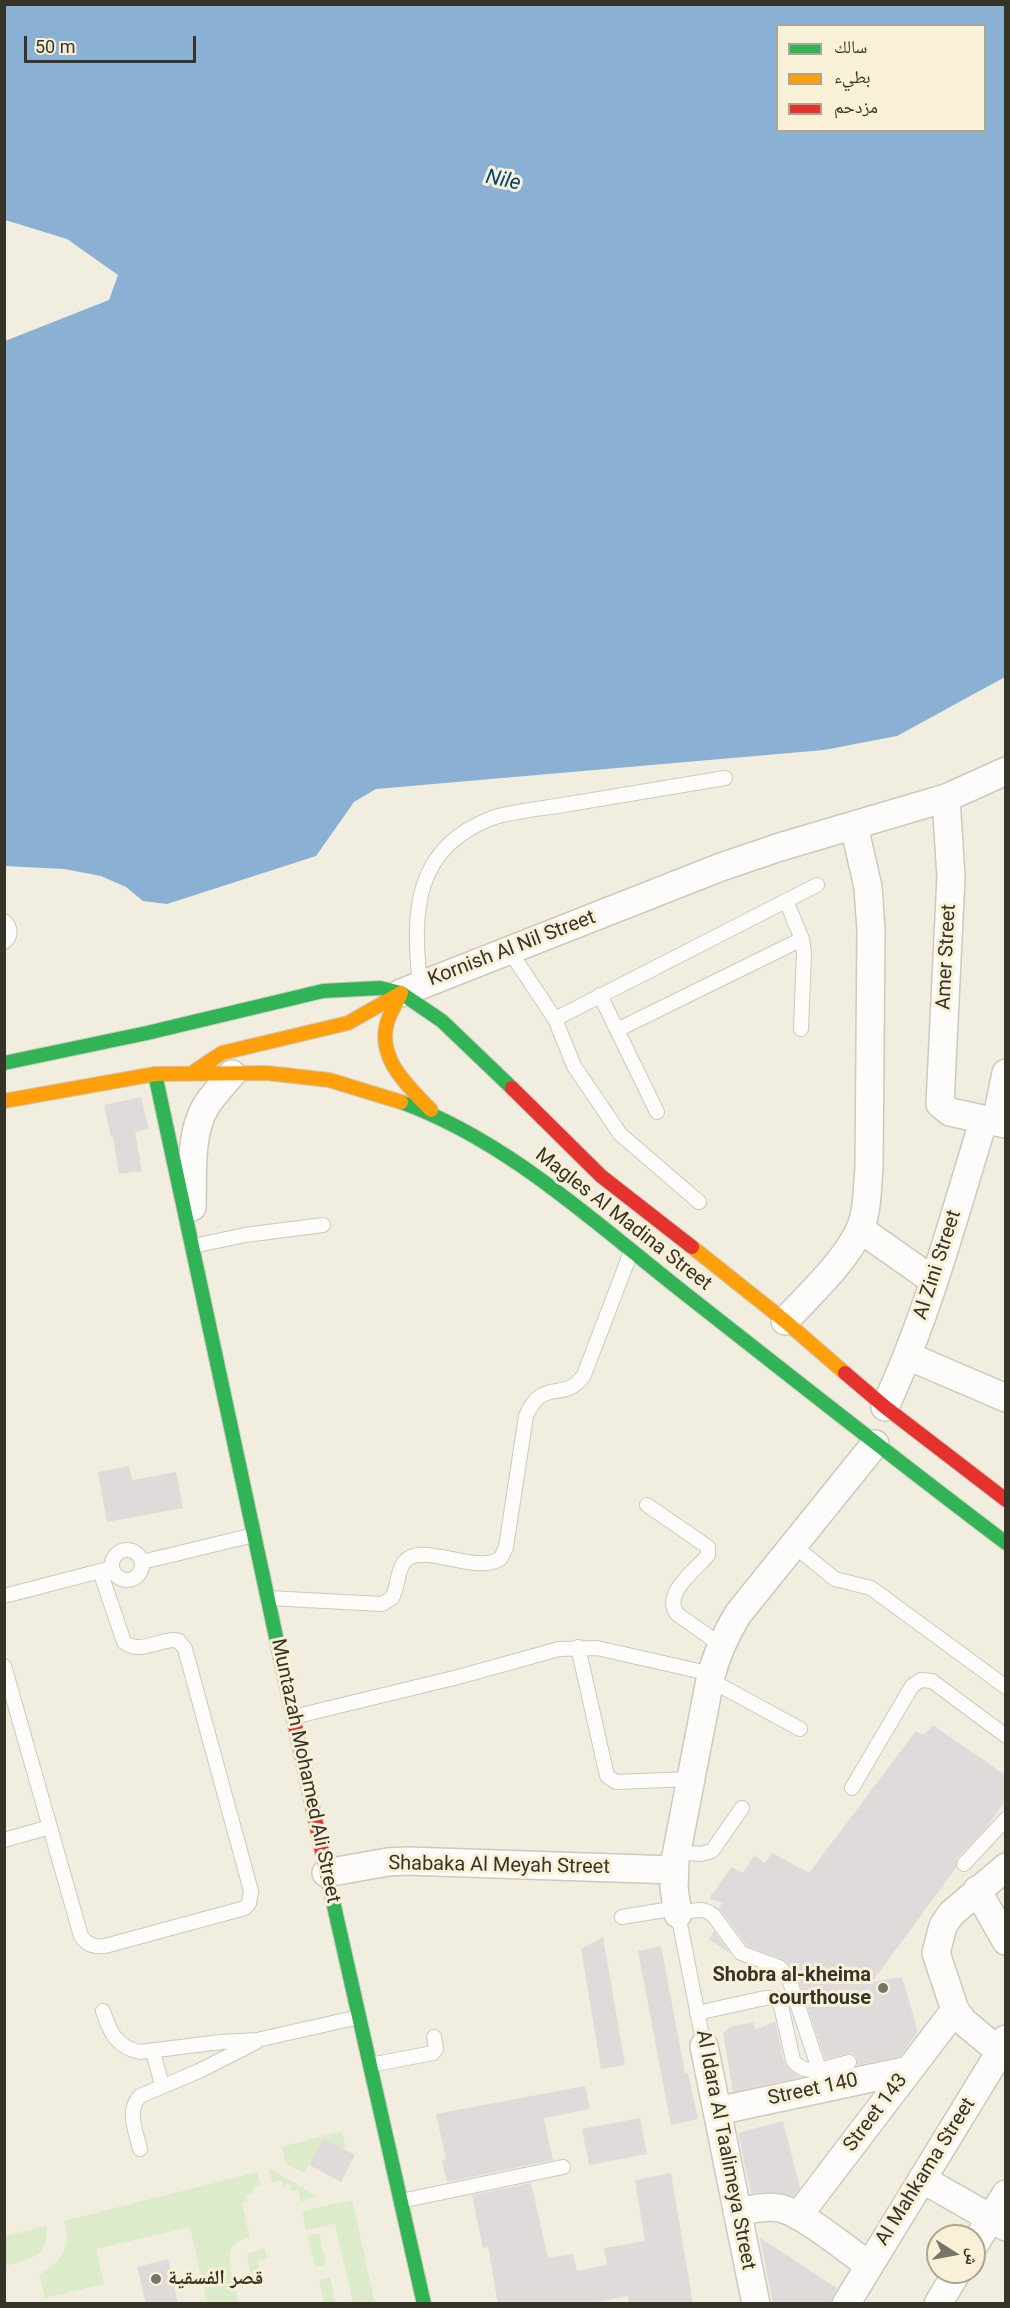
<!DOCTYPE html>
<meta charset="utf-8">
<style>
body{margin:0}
#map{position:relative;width:1010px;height:2308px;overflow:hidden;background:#f1eddf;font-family:Roboto,"Noto Naskh Arabic",sans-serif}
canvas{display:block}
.frame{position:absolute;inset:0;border:6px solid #363429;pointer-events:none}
.legend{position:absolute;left:776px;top:24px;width:210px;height:108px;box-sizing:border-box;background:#f9f1d7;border:2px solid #aba591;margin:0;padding:8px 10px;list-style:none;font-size:18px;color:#363429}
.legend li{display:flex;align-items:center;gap:12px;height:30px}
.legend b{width:30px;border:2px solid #aba591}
.north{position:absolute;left:926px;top:2224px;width:60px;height:60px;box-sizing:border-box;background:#f9f1d7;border:2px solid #aba591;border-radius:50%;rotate:101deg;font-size:16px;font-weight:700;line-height:24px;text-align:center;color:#363429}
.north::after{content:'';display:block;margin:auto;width:21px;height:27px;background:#777569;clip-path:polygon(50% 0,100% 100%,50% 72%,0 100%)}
.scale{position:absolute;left:24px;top:36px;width:172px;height:27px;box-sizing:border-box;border:3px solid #363429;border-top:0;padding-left:8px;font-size:18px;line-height:21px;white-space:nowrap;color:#363429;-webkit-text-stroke:4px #f9f1d7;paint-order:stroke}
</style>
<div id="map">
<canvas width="1010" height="2308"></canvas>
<div class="frame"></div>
<ul class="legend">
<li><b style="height:8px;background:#30b455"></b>سالك</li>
<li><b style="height:8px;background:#ff9f0a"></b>بطيء</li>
<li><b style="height:8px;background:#e5322d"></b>مزدحم</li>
</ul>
<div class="north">ش</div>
<div class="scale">50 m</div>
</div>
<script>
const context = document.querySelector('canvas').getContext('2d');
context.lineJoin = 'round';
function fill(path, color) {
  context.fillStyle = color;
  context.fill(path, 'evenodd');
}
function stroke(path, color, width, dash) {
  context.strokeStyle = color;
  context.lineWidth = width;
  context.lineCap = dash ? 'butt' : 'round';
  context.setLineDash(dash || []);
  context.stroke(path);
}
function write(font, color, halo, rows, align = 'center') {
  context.font = font + ' Roboto,"Noto Naskh Arabic",sans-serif';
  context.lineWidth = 6;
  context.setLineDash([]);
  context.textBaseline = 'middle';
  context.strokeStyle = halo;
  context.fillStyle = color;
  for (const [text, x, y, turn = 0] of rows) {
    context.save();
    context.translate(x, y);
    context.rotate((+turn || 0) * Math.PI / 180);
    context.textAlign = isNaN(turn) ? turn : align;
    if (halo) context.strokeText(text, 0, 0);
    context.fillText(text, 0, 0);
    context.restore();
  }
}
fill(new Path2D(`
 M342,2131l4,20 -23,-13 -19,35 -19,-10 -3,-16z
 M269,2168l48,28 -16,6 -3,-12 -7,1v-5l-3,-2 -6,4v-7l-2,-1 -8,3z
 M257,2172l4,14 -8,1 1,6 -8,2 1,7 -5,1 8,35c-6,1 -13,2 -17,8 -9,10 3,44 6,57h-32l-17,-76 -94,22 8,35 -59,14 -6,-23c22,-13 34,-28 25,-54z
 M352,2200l23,103h-22l-18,-79 -29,6 -4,-19z
 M46,2226c4,31 -17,34 -41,40v-30z
 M319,2233l7,32 -11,2 -7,-31z
 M265,2248l2,10 -10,2 4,16 -10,3 -4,-25z
 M330,2277l5,26h-11l-5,-23z`), '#dcecca');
fill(new Path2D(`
 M5,4l1000,1v672l-108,59 -73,14 -448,39 -22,13 -38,54 -149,48 -24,-3 -17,-14 -25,-11 -37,-7 -59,-3v-525l104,-41 9,-25 -51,-36 -62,-19zM778,26h206v104h-206z`), '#8ab0d4');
fill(new Path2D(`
 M141,1097l8,32 -14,3 7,39 -23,3 -6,-37h-2l-7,-32z
 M129,1466l3,14 44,-8 7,36 -76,14 -9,-50z
 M933,1725l72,50v26l-19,27 -29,30 -1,10 -84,114 30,-5 16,55 -18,24 -43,9 -1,-9 -5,-3 -26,6 -30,-89 -13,-11 -35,-13 -28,-38 4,-5 -14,-5 23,-31 11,6 11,-18 11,8 7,-10 37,20 107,-142 8,4z
 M714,1931l17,23 -22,-15z
 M603,1937l22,128 -24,4 -20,-120z
 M661,1946l24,127h3l10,46 -27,6 -33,-174z
 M775,2021l9,41 8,10 9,5 -68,15 -10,-59 7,-6 23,-5 2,8z
 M585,2086l5,23 -46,9 9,42 -106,22 -5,-22 4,-1 -10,-45z
 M640,2118l7,36 -58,11 -7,-36z
 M783,2121l17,67 -7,8 -18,-4 -24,1 -13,-60z
 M323,2138l32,17 -14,27 -32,-17z
 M671,2173l22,131h-64l-1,-8 -41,8h-89l-10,-57 -5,1 -11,-53 59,-12 17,75 25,-4 4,17 30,-6 -3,-17 41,-7 -10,-61z
 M760,2238l77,50 -7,16h-57z
 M168,2259l10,45h-32l-9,-37z`), '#dfdbda');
const lane = new Path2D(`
 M786,901l16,38 2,14 -3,76
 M4,921c7,6 8,15 0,21
 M509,950l46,69 19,47 46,68 79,68
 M420,984c-8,-73 -6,-136 72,-166 19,-7 56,-10 77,-14 52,-9 104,-17 156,-26
 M600,995l57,117
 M555,1019l262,-134
 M617,1030l185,-91
 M193,1246l52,-11 78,-10
 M647,1505l61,42v8c-12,15 -46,38 -31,59l44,31
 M793,1545l42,34 36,9 135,99
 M112 1565a15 15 0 1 1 30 0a15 15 0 1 1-30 0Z
 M142,1562l112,-27
 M4,1596l108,-28
 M268,1598l114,6 10,-6c6,-11 5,-26 12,-36 18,-22 72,14 97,-4l5,-11 20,-131c17,-40 38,-12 58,-41l47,-123
 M578,1647l29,129 9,6 74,-3
 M4,1666l77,270c6,9 13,11 24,10l140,-38 4,-5 2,-12 -66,-242 -6,-8 -6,-1c-17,1 -34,14 -49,2l-24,-71
 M710,1680l90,49
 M293,1717l165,-40 101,-28 38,-1 115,26
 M852,1788l60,-102 9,-6 11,1 74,55
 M4,1840l46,-13
 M676,1852l25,2 11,-3 30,-43
 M964,1864l42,-45
 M622,1917l55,-9
 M103,2011c7,21 13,36 37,41l81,-10 36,-2 102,-23
 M697,2013l68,-15h10l6,8 12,54c12,19 38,6 56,2
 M704,2046l-26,-132c14,-3 25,-8 36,2l27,37 38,14 9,9 31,93
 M153,2052l9,33
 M370,2065l63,-12 3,-4 -2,-12
 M140,2149c-4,-18 -14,-38 0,-53l59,-25 57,-29
 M401,2201l162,-34`);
const street = new Path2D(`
 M946,798l5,79 -11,227 10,8 56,12
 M401,993l320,-126 59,-20 166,-49 60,-27
 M996,1122l10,-49
 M192,1207c1,-31 -3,-73 14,-101 7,-11 17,-22 26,-32
 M860,1229l74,52
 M785,1321c24,-26 61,-60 75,-92 8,-19 7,-41 9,-61l2,-238 -3,-43 -14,-61
 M908,1356l98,42
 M885,1407c43,-92 69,-191 99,-288
 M326,1873l62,-11 19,-1 267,9
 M977,1890l29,51
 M678,1914l-4,-26 1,-27 35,-181c6,-25 15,-45 28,-66l137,-170
 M704,2046l52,258
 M999,2051l-36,-30 -8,-11 -19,-57 7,-27 8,-12 55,-47
 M717,2111l192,-41
 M922,2179l84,48
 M737,2212c15,-3 27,-6 42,-4 23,4 69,43 90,57
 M798,2216l157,-206
 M974,2245l32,-51
 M846,2304l149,-244 11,-21
 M938,2304l19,-32`);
const fast = new Path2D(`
 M4,1063l143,-30 176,-42 57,-3 21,5 41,28 70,67
 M155,1074l138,642
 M401,1102c107,39 193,120 282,190 107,84 214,169 323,251
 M327,1875l97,429`);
const slow = new Path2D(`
 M401,993c-4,10 -11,19 -14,30 -10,36 21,63 44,87
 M195,1071l27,-18 126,-30 53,-30
 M4,1101l151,-27 112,-1 62,7 72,22
 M692,1247l93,74 60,52`);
const jam = new Path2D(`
 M512,1088l89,88 91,71
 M845,1373l40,34 121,93
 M293,1716l34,159`);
stroke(lane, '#ccc9be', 16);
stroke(street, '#ccc9be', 30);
stroke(fast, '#ccc9be', 16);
stroke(slow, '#ccc9be', 16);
stroke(jam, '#ccc9be', 16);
stroke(lane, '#fdfcfa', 14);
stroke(street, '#fdfcfa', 27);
stroke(fast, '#30b455', 14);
stroke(slow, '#ff9f0a', 14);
stroke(jam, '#e5322d', 14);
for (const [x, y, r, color] of [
 [883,1988,6,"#777569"],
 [156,2279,6,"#777569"]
]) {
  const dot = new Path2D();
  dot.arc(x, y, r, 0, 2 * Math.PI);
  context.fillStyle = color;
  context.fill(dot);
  stroke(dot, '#f9f1d7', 2);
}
write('20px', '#363429', '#f9f1d7', [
 ["Kornish Al Nil Street",512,949,-21],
 ["Amer Street",947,957,-87],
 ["Magles Al Madina Street",623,1220,38],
 ["Al Zini Street",938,1265,-72],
 ["Muntazah Mohamed Ali Street",305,1771,78],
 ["Shabaka Al Meyah Street",499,1866,1],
 ["Street 140",813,2090,-12],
 ["Street 143",876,2113,-53],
 ["Al Idara Al Taalimeya Street",725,2150,79],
 ["Al Mahkama Street",926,2172,-58]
]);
write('bold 20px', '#363429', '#f9f1d7', [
 ["Shobra al-kheima",871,1976],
 ["courthouse",871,1999],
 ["قصر الفسقية",168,2279,"left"]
], 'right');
write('italic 21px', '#004378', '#f9f1d7', [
 ["Nile",503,181,12]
]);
</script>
